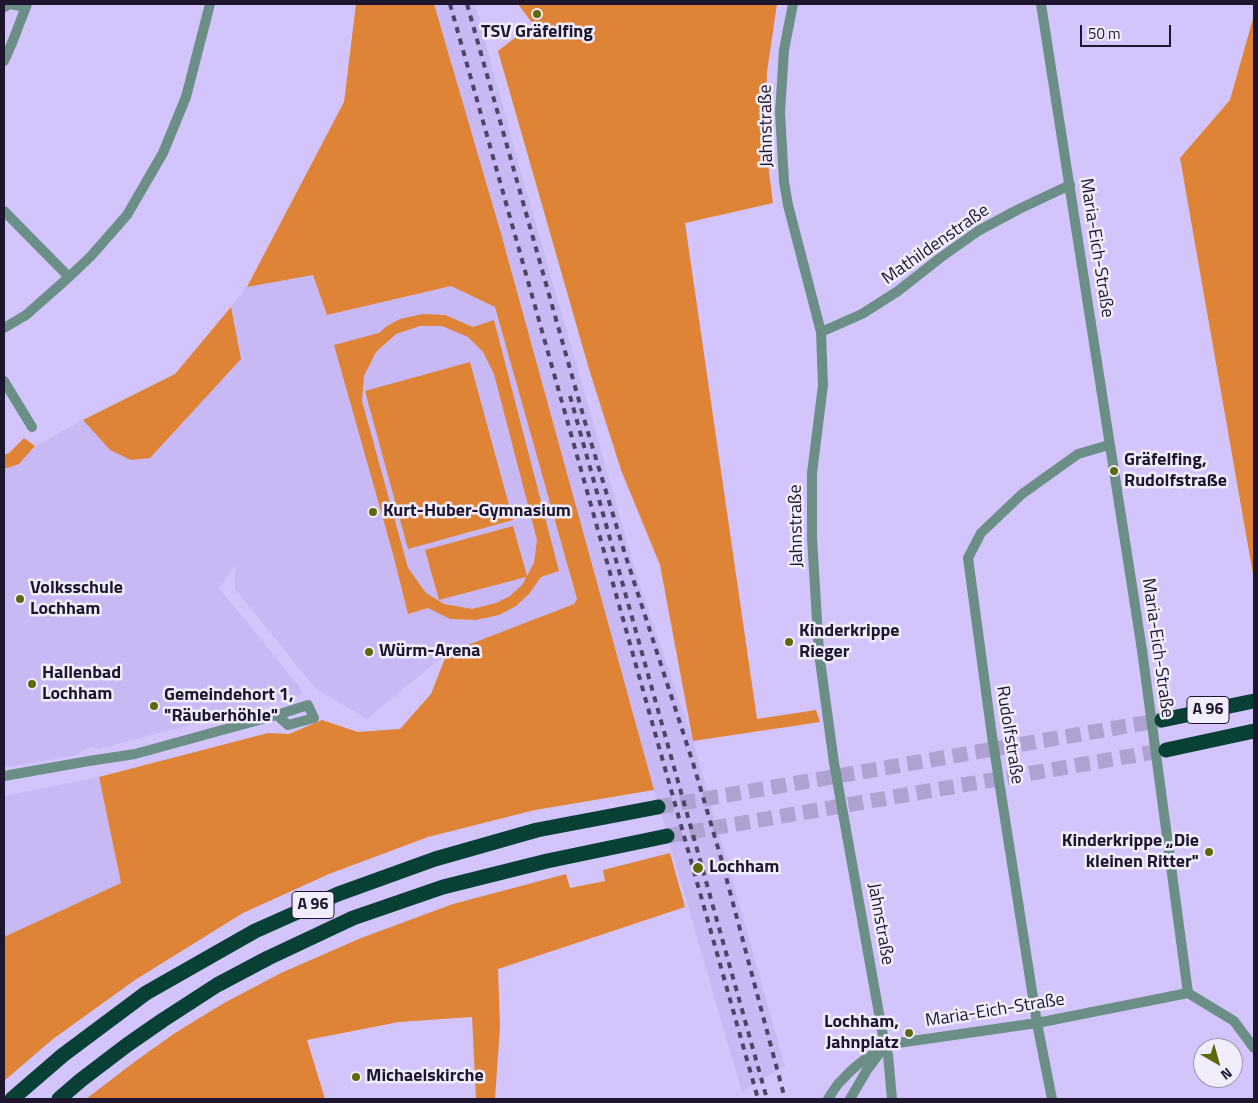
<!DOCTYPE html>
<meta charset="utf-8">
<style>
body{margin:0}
#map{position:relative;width:1258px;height:1103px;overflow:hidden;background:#d3c5fc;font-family:"Titillium Web",sans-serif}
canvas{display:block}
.frame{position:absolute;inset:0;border:5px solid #1d162e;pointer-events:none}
.north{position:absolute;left:1193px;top:1038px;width:50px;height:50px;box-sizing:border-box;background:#f1edfc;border:1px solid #9c97aa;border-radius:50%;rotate:142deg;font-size:14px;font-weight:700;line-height:20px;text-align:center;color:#1d162e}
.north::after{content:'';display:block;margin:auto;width:18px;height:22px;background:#5e690e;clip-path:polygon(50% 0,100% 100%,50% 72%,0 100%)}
.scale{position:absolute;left:1080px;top:25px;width:91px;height:22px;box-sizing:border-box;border:2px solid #1d162e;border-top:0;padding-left:6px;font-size:15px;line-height:18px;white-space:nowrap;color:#1d162e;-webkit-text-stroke:4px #f1edfc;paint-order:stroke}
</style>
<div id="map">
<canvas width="1258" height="1103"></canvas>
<div class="frame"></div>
<div class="north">N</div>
<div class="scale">50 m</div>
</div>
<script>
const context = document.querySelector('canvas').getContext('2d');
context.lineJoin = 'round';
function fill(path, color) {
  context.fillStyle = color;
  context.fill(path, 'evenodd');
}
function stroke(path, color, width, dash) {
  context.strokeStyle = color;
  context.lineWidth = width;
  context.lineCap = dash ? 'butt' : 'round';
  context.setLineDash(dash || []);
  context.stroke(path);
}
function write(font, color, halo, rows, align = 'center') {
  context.font = font + ' "Titillium Web",sans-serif';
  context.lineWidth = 5;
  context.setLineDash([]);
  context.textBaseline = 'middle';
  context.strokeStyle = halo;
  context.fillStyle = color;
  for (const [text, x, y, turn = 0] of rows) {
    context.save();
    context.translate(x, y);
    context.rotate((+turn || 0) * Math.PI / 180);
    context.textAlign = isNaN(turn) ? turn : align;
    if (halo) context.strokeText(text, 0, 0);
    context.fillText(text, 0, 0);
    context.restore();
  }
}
fill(new Path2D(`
 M434,4h41l46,168 116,404 56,165 92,325 -43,26 -88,-302 -152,-553z
 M314,275l13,40 124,-29 44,21 82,292 -3,5 -127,49 -80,66 -51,-30 -81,-100v-23l-16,22 80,98 4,9 -204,54 -8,-2 -18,9 -69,11v-298l15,-5 16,-18 48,-26 27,30 130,-91 -9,-52 16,-20z
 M99,777l22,107 -117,53v-141z`), '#c8b9f5');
fill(new Path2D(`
 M356,4h78l68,233 152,553 -119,20 -107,27 -99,37 -86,39 -108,67 -82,59 -49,42v-144l117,-54 -22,-106 169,-44 21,1 33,-14 36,12 42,-3 31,-35 16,-41 127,-49 3,-5 -82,-292 -44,-21 -124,29 -14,-40 -66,12 97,-185z
 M518,4h259l-10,68 -2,69 8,62 -88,20 72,496 59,-9 4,12 -127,19 -33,-176 -39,-95 -32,-101 -91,-318 35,-27z
 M1254,15v565l-74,-422 50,-58z
 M231,307l10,52 -91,99 -19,2 -21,-10 -27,-30 92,-46z
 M423,314l22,1 28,12 21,-7 65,251 -18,6 -12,17 -13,12 -17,9 -23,5 -26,-1 -22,-11 -20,6 -15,-60 -59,-209 45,-12 8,-7 13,-7zM420,326h22l26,11 15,15 11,22 43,166 -3,23 -7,13 -14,-50 -88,24 14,50 87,-23 -3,7 -13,12 -14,7 -24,6 -28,-5 -18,-11 -18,-25 -46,-167 2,-25 12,-24 20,-18z
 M470,362l43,158 -105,29 -43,-158z
 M24,438l11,8 -16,18 -15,5v-14l5,-2z
 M670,853l15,54 -187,62 2,58 -5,72h-19l-4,-82 -73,5 -92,18 18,59h-239l47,-36 42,-30 49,-30 57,-30 80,-35 92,-34 113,-30 4,14 35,-7 -2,-11z`), '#df8336');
stroke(new Path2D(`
 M658,807l504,-87
 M667,836l499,-86`), '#afa2d3', 15, [15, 8]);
stroke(new Path2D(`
 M793,4l-9,46 -4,62 4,70 4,23 33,127 2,53 -11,88v65l7,115 15,110 51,284 3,8 4,44
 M4,7l6,-3 16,3
 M4,61l8,-18 15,-39
 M4,211l65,66
 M4,328l22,-13 43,-38 22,-21 36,-41 36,-62 23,-56 24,-93
 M821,332l41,-18 36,-23 42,-33 38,-27 41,-22 51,-24
 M4,381l28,46
 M4,776l85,-15 46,-7 142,-39 31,-10 6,13 -26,7 -11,-10
 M1188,993l46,28 20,27
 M828,1099c4,-6 8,-14 14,-19 15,-17 35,-30 56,-37l139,-20 151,-30 -46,-343 -101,-646
 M850,1099l17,-29 12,-16
 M1052,1099l-15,-76 -45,-287 -24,-178 13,-25 41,-39 56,-40 31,-9`), '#6b8f86', 10);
stroke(new Path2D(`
 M1162,720l92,-19
 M1166,750l88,-19
 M12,1099l51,-44 83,-62 109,-62 83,-37 97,-35 102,-29 121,-23
 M59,1099l22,-19 46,-35 36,-25 54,-35 51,-27 85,-40 90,-31 104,-26 120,-25`), '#094036', 15);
stroke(new Path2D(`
 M450,4l308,1095
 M467,4l120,425 38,125 68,209 28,95 64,241
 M570,396l197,703`), '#4e4566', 4, [6, 6]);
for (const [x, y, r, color] of [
 [537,14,5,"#5e690e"],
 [1114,471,5,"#5e690e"],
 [373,512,5,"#5e690e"],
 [20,599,5,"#5e690e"],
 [789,642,5,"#5e690e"],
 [369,652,5,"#5e690e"],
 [32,684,5,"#5e690e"],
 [154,706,5,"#5e690e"],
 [1209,852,5,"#5e690e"],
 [698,868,6,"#5e690e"],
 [909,1033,5,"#5e690e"],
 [356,1077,5,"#5e690e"]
]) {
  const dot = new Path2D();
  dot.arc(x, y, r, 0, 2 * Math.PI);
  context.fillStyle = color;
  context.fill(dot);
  stroke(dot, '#f1edfc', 2);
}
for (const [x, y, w] of [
 [1208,710,42],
 [313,905,42]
]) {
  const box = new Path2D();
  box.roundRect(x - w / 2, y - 13.5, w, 27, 4);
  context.fillStyle = '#f1edfc';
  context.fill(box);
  stroke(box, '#1d162e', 1);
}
write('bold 16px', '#1d162e', null, [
 ["A 96",1208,710],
 ["A 96",313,905]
]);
write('bold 18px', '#1d162e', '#f1edfc', [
 ["TSV Gräfelfing",537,33,"center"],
 ["Gräfelfing,",1124,461],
 ["Rudolfstraße",1124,482],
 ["Kurt-Huber-Gymnasium",383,512],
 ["Volksschule",30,589],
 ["Lochham",30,610],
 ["Kinderkrippe",799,632],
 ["Rieger",799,653],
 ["Würm-Arena",379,652],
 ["Hallenbad",42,674],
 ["Lochham",42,695],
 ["Gemeindehort 1,",164,696],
 ["\"Räuberhöhle\"",164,717],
 ["Kinderkrippe „Die",1199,842,"right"],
 ["kleinen Ritter\"",1199,863,"right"],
 ["Lochham",709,868],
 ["Lochham,",899,1023,"right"],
 ["Jahnplatz",899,1044,"right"],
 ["Michaelskirche",366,1077]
], 'left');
write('18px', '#1d162e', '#f1edfc', [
 ["Jahnstraße",767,126,-91],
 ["Mathildenstraße",936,245,-35],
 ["Maria-Eich-Straße",1096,248,81],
 ["Jahnstraße",797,526,-91],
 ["Maria-Eich-Straße",1157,648,82],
 ["Rudolfstraße",1009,735,81],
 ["Jahnstraße",880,924,80],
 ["Maria-Eich-Straße",995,1011,-9]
]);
</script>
